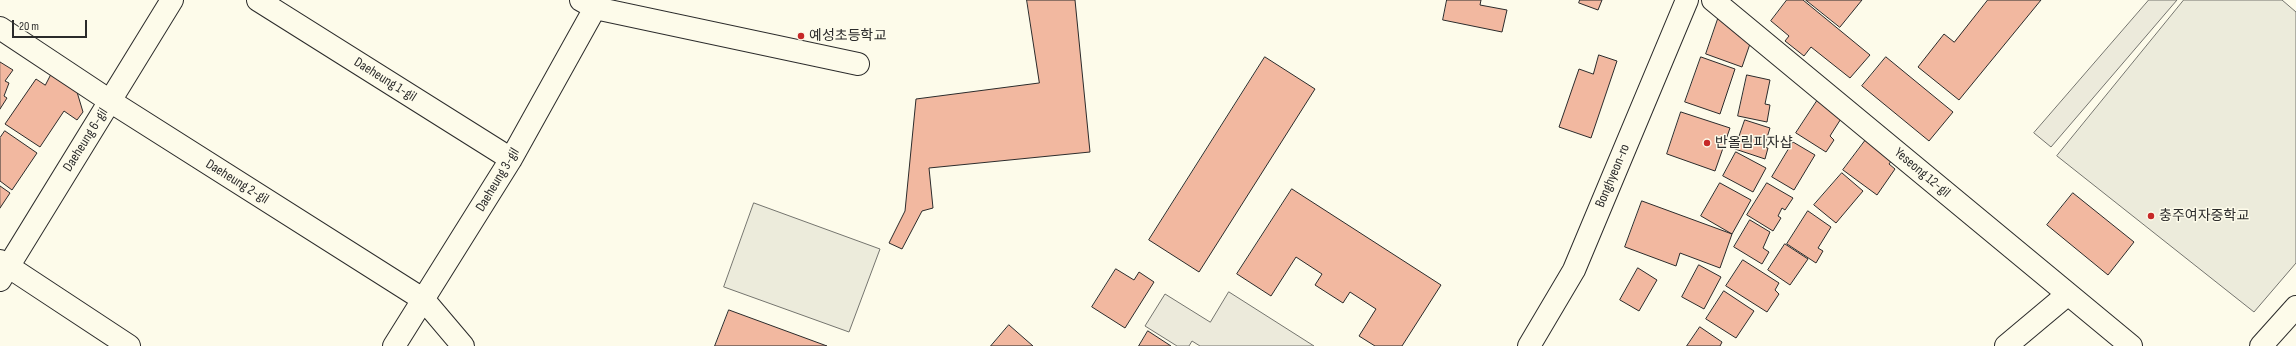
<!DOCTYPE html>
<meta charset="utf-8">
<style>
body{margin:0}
#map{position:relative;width:2296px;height:346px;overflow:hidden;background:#fdfbea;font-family:"Sofia Sans Condensed",sans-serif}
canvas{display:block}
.scale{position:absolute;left:12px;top:20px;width:75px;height:18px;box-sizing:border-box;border:2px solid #2b2b2b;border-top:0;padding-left:5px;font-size:12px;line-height:14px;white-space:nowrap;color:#2b2b2b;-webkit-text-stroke:3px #fdfbea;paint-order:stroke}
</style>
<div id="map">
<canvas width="2296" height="346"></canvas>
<div class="scale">20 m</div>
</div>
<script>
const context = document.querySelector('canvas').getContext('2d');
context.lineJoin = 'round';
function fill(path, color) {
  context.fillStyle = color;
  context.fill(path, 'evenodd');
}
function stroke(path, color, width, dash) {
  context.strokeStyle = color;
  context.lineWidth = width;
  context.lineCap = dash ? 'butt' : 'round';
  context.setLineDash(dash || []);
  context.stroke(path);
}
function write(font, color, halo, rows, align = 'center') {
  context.font = font + ' "Sofia Sans Condensed","Noto Sans KR",sans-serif';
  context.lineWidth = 3;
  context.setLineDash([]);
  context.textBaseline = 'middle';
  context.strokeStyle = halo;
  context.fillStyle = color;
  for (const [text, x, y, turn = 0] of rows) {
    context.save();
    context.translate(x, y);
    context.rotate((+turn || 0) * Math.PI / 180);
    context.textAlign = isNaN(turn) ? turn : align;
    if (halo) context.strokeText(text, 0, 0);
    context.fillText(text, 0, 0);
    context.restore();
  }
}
const green = new Path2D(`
 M2184,0h98l14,12v251l-42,49 -197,-156z
 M754,203l126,46 -31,83 -125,-45z`);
fill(green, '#ecebdb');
stroke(green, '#74746e', 1);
const parking = new Path2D(`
 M2149,0h28l-126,147 -17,-14z
 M1229,292l85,54h-114l-8,-5 -3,5h-12l-32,-20 20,-32 45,28z`);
fill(parking, '#eceadb');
stroke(parking, '#74746e', 1);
const building = new Path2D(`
 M1027,0h48l15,152 -161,16 4,40 -11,3 -20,38 -13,-6 16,-32 11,-112 123,-16z
 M1447,0h34l-1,5 27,5 -5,22 -59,-12z
 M1580,0h22l-4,10 -19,-7z
 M1787,0h16l67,55 -20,23 -39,-31 -7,9 -19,-15 4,-5 -18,-15z
 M1806,0h56l-22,27z
 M1988,0h53l-82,100 -41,-33 26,-33 10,8z
 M1720,13l32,25 -10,29 -36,-13z
 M1599,55l18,6 -26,77 -32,-11 20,-58 14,5z
 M1265,57l50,32 -116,183 -50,-32z
 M1701,57l34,12 -15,45 -35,-12z
 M1886,57l67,55 -24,29 -67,-55z
 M0,62l13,8 -8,11 4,2 -5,13 3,2 -7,11z
 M51,75l26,17 6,20 -6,8 -13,-9 -24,36 -35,-23 31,-45 9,6z
 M1747,75l23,5 -5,24 5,1 -3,17 -29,-6z
 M1819,98l25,16 -14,22 4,4 -8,12 -30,-19z
 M1681,112l49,16 -15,43 -48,-17z
 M1745,120l25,8 -6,19 4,1 -3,11 -30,-10z
 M5,131l32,22 -25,37 -12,-9v-43z
 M1868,137l27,19 -6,8 6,5 -18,26 -34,-25z
 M1793,142l22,13 -21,35 -22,-13z
 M1736,152l30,16 -13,24 -30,-16z
 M1842,173l21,18 -27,32 -22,-18z
 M1720,183l31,17 -19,34 -31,-18z
 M1767,183l26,15 -8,12 -3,-2 -4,8 3,2 -8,13 -26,-16z
 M0,186l10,7 -10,15z
 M1292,189l149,96 -39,61h-27l-16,-10 17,-27 -26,-17 -7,11 -28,-18 7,-11 -26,-17 -25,39 -34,-22z
 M2073,193l61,49 -26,33 -61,-50z
 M1642,201l90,33 -12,34 -40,-15 -4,13 -51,-19z
 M1808,211l23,16 -13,21 5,3 -7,12 -29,-19z
 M1750,220l20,12 -7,16 6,4 -7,12 -28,-17z
 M1785,244l23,15 -18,26 -22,-15z
 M1743,260l36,23 -4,7 4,4 -12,18 -41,-26z
 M1699,265l22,12 -17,32 -22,-12z
 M1638,268l19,12 -18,31 -19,-11z
 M1116,269l18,11 5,-8 15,10 -29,46 -33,-21z
 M1724,291l30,20 -18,27 -30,-19z
 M729,310l98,36h-112z
 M1009,325l24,21h-42z
 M1700,327l22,15 -2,4h-33z
 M1148,331l23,15h-32z`);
fill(building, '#f2b8a0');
stroke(building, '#2b2b2b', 1);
const minor = new Path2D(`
 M258,0l253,159
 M581,0l14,8 263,56
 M1713,0l418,346
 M0,28l110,73 314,199 39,46
 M0,261l129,85
 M0,280l172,-280
 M394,346l117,-187 84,-151
 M2006,346l62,-52
 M2261,346l35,-39`);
const tertiary = new Path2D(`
 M1529,346l45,-76 113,-270`);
stroke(minor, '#2b2b2b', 24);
stroke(tertiary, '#2b2b2b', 24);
stroke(minor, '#fdfbea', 22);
stroke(tertiary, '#fdfbea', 22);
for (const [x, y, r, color] of [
 [801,36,4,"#c62828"],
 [1707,143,4,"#c62828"],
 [2151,216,4,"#c62828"]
]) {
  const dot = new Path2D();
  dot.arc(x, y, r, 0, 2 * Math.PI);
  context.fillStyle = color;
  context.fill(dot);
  stroke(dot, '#fdfbea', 1.5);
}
write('14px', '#2b2b2b', '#fdfbea', [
 ["예성초등학교",809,36],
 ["반올림피자샵",1715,143],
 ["충주여자중학교",2159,216]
], 'left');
write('14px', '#2b2b2b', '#fdfbea', [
 ["Daeheung 1-gil",385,80,32],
 ["Daeheung 6-gil",86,140,-58],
 ["Yeseong 12-gil",1922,173,40],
 ["Bonghyeon-ro",1613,176,-67],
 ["Daeheung 3-gil",498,180,-59],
 ["Daeheung 2-gil",237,182,32]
]);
</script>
